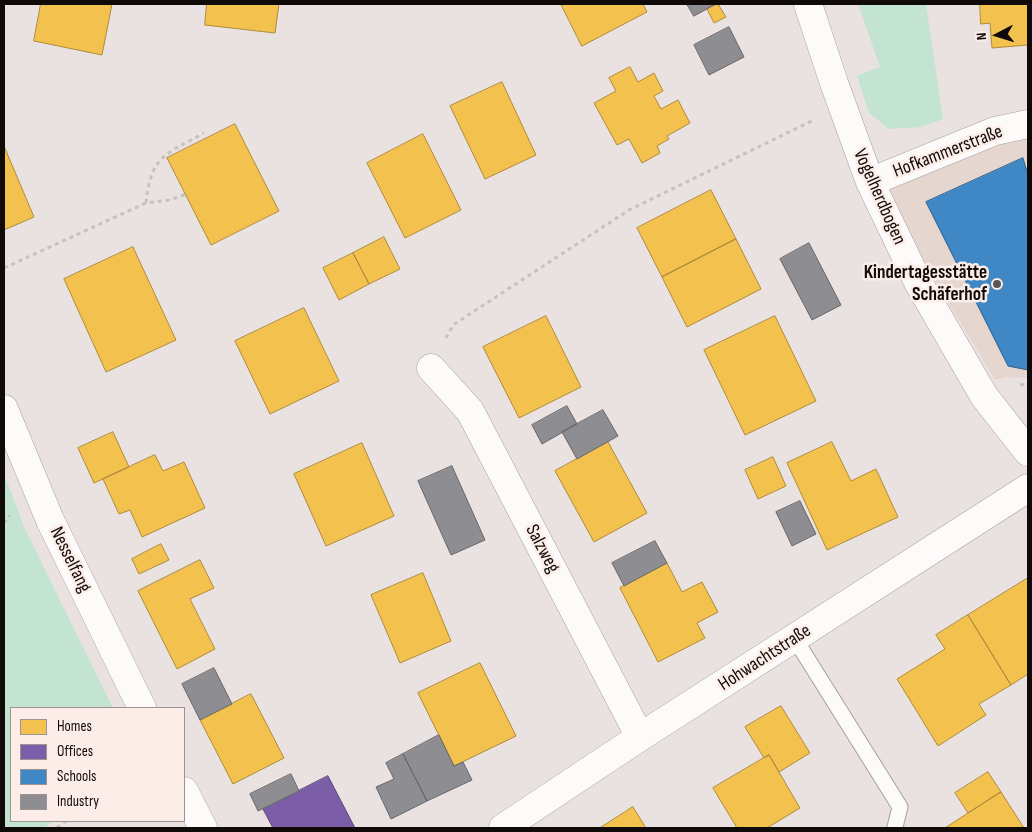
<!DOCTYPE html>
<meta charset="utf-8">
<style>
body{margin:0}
#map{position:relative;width:1032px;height:832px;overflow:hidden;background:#eae2e0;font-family:"Sofia Sans Condensed",sans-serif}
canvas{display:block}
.frame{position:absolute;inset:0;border:5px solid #100b09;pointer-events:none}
.legend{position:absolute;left:10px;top:707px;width:175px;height:115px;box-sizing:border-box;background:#fcede8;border:1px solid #9e938f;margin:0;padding:6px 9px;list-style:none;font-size:15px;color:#100b09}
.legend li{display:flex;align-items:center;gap:10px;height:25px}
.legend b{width:25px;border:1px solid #9e938f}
.north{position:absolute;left:972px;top:10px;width:50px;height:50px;-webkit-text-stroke:4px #fcede8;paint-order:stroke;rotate:265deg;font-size:14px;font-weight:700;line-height:20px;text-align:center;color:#100b09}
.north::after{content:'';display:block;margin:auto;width:18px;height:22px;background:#100b09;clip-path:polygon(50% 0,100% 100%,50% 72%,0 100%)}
</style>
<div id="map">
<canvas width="1032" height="832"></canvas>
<div class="frame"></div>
<ul class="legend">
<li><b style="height:14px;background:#f2c14e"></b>Homes</li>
<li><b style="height:14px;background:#7b5ea7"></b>Offices</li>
<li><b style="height:14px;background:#3f88c5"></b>Schools</li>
<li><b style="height:14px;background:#8d8d92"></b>Industry</li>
</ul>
<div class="north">N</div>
</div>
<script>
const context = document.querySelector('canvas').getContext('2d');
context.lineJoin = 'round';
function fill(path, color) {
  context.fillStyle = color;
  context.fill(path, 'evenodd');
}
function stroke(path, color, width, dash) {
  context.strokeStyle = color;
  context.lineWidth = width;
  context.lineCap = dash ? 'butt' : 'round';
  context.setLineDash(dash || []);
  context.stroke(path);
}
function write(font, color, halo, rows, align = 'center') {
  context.font = font + ' "Sofia Sans Condensed",sans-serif';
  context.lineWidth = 5;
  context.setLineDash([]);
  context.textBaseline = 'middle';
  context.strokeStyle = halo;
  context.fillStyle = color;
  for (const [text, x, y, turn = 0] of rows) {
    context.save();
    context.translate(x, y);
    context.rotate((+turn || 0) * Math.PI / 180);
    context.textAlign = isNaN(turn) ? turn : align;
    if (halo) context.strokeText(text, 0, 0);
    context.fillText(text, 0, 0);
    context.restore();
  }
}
fill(new Path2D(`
 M1022,129l6,16v233l-21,-1 -12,3 -67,-111 -43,-89z`), '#e6d6d0');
fill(new Path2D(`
 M858,4h68l17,115 -22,8 -32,2 -20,-16 -12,-37 23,-9z
 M4,474l21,55 88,179h-102v113h42l-9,7h-40z`), '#c2e4d1');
const homes = new Path2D(`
 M41,4h71l-10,51 -68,-14z
 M207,4h72l-4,29 -70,-8z
 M561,4h82l4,8 -65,34z
 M718,4l8,13 -12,6 -7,-14z
 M980,4h48v41l-36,3 -2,-25 -9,1z
 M630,67l8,15 16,-9 9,18 -9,5 7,13 17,-9 12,23 -23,13 2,3 -12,7 3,7 -18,10 -13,-24 -12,6 -23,-42 22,-12 -7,-13z
 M502,82l34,73 -51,24 -35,-73z
 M235,124l44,87 -68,34 -44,-87z
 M423,134l38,76 -56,28 -38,-75z
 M4,146l30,71 -30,13z
 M711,190l25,49 -74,38 -25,-49z
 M384,237l16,32 -31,15 -16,-31z
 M736,239l25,50 -74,38 -25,-50z
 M133,247l43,93 -70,32 -42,-93z
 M353,253l16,31 -30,16 -16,-32z
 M304,308l35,73 -69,33 -35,-73z
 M546,316l35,71 -62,31 -36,-71z
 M775,316l41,85 -71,34 -41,-85z
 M113,432l16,35 -35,16 -16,-35z
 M608,442l39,71 -53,29 -39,-71z
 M832,442l19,39 25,-12 22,48 -71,33 -40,-87z
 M362,443l32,73 -68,30 -32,-72z
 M155,455l8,16 21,-9 21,46 -63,29 -12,-27 -11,4 -16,-35z
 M773,457l13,29 -28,13 -13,-29z
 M161,544l8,16 -30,14 -7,-15z
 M200,560l14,28 -24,11 25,50 -38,20 -39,-78z
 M667,563l15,29 20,-10 16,30 -21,11 8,15 -47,24 -38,-74z
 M423,573l28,68 -51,22 -29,-68z
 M1028,578v96l-17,11 -43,-70z
 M968,615l43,70 -32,19 7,11 -48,31 -41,-67 48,-30 -9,-14z
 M480,663l36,73 -62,30 -36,-73z
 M251,694l33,64 -51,26 -33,-64z
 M781,706l29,47 -31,19 -10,-17 -5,3 -19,-31z
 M769,755l31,53 -33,20h-30l-24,-40z
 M988,772l13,20 -33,21 -13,-20z
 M1001,792l23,36h-79l23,-15z
 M633,807l13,21h-46z`);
fill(homes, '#f2c14e');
stroke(homes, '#ae8a39', 1);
const offices = new Path2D(`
 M328,776l27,52h-82l-10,-19z`);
fill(offices, '#7b5ea7');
stroke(offices, '#5b4578', 1);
const schools = new Path2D(`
 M1023,158l5,17v195l-20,-4 -82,-164z`);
fill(schools, '#3f88c5');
stroke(schools, '#31628d', 1);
const industry = new Path2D(`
 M687,4h29l-22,12z
 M729,27l15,30 -35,18 -15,-30z
 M809,243l32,62 -29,15 -32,-61z
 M567,406l10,18 -35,20 -10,-19z
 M603,410l15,26 -41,23 -15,-27z
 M452,466l33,74 -34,15 -33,-74z
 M800,501l16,33 -24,12 -16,-34z
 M655,541l12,22 -43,23 -12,-23z
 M214,668l18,36 -32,16 -18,-36z
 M439,735l15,31 9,-4 9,18 -45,21 -24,-47z
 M403,754l24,47 -36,18 -15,-32 18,-8 -8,-16z
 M291,774l8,17 -41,20 -8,-17z`);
fill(industry, '#8d8d92');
stroke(industry, '#686669', 1);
const lane = new Path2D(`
 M795,639l105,168 -5,20`);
const street = new Path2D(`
 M808,4l26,79 36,99 48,100 66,114 44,56
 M870,182l125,-51 33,-7
 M431,368l39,43 170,326
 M4,409l46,111 92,188
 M184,791l19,37
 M503,828l137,-91 388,-249`);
stroke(lane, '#a6a09e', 17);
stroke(street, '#a6a09e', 29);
stroke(new Path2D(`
 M146,203c5,-48 20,-49 58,-70
 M4,268l142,-65 24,-3 16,-6
 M446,338l7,-13 176,-115 183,-89
 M1020,385l8,-1
 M4,523l6,-8
 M57,828l9,-7`), '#c5c2c1', 3, [4, 4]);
stroke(lane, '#fcfbfa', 15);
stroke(street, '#fcfbfa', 28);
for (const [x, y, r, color] of [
 [997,284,5,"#5c5654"]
]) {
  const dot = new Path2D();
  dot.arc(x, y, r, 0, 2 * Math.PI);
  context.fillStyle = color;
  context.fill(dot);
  stroke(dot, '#fcede8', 2);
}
write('19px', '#100b09', '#fcede8', [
 ["Hofkammerstraße",948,152,-21],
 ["Vogelherdbogen",879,197,66],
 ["Salzweg",542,549,62],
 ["Nesselfang",70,560,64],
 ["Hohwachtstraße",765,658,-33]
]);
write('bold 19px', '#100b09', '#fcede8', [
 ["Kindertagesstätte",987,273],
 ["Schäferhof",987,295]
], 'right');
</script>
